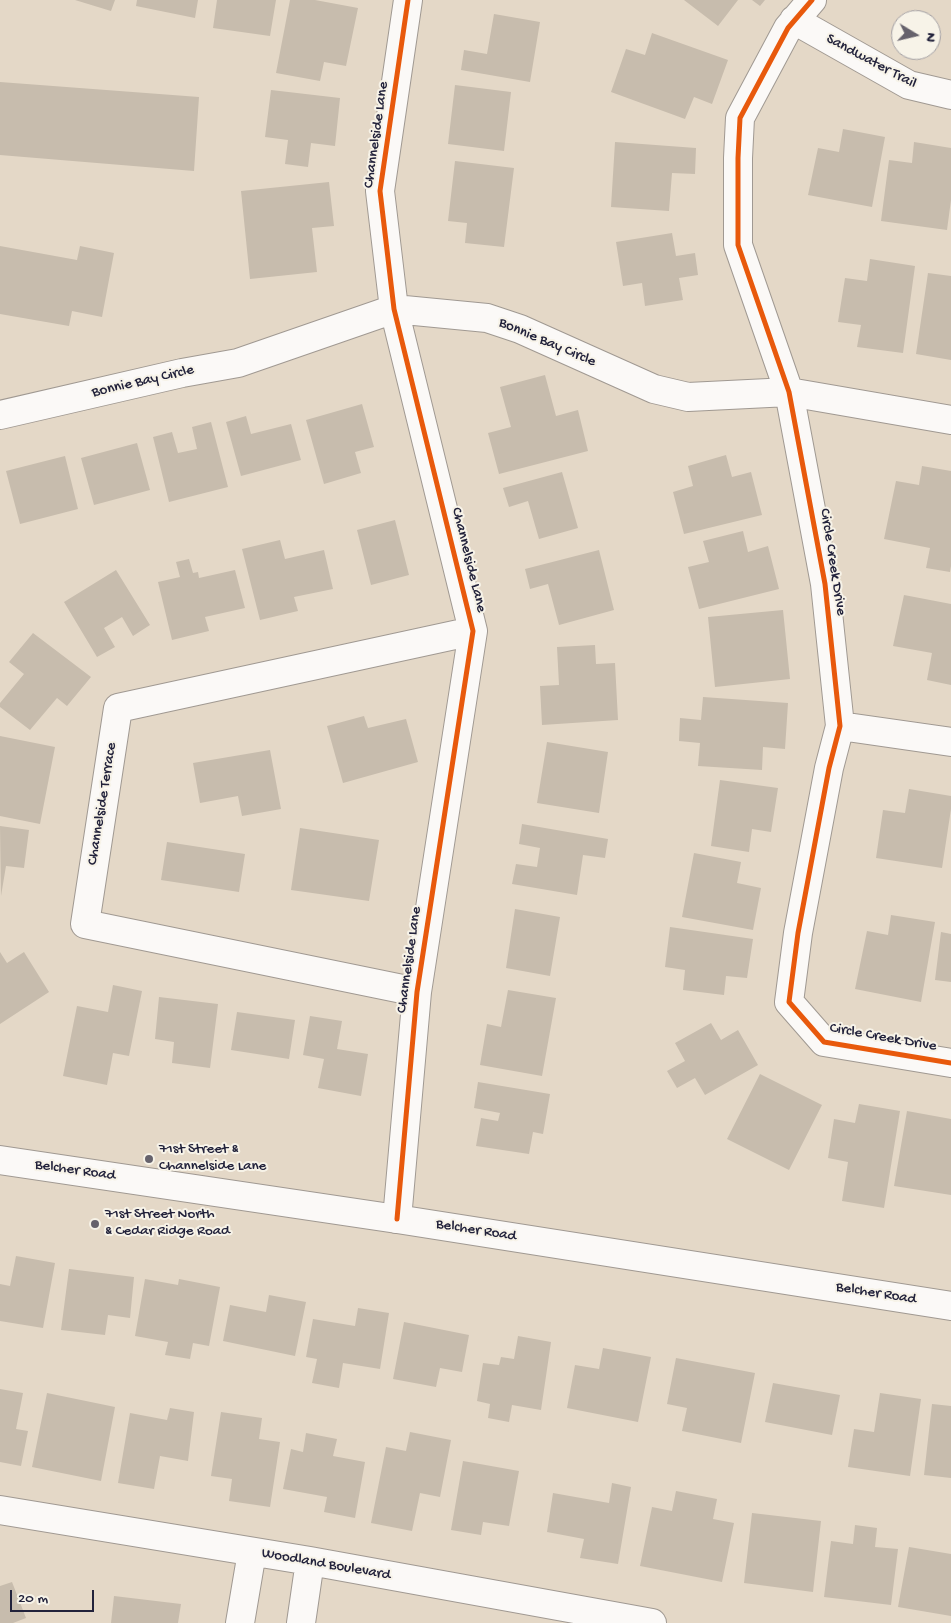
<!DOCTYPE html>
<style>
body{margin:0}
#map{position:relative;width:951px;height:1623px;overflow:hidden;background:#e4d8c7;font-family:"Gochi Hand",sans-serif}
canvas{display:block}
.north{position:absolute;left:891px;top:10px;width:50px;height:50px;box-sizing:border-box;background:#f7f3e8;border:1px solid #a29fa3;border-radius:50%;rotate:99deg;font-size:14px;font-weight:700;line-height:20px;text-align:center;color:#22223b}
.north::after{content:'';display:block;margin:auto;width:18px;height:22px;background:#66626c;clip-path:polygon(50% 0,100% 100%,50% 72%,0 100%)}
.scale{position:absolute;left:10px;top:1590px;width:84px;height:22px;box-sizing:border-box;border:2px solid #22223b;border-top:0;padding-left:6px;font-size:15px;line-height:18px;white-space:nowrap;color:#22223b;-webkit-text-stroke:4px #f7f3e8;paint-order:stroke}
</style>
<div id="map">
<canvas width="951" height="1623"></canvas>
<div class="north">N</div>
<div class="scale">20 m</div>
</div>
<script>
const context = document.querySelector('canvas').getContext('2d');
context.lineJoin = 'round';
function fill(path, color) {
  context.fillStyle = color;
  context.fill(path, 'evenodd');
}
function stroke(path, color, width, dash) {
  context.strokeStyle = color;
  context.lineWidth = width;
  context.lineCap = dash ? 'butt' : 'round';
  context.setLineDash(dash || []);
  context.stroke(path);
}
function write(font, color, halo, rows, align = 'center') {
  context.font = font + ' "Gochi Hand",sans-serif';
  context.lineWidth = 4;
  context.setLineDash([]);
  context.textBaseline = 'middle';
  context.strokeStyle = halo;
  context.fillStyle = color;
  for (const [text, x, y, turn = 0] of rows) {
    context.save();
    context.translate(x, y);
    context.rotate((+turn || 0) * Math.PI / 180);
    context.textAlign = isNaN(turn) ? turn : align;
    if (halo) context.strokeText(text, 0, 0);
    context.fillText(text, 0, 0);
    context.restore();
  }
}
fill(new Path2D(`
 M75,0h40l-4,11z
 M137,0h61l-3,18 -59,-12z
 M217,0h59l-6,36 -57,-8z
 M290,0h25l43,8 -12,58 -22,-4 -4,19 -44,-8z
 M684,0h54l-20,26z
 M752,0h13l-5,6z
 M494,14l46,8 -10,60 -69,-12 3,-20 23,4z
 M652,33l76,27 -16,44 -18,-7 -9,22 -74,-27 15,-43 19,6z
 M0,82l199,15 -5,74 -194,-16z
 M455,85l56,7 -7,59 -56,-7z
 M271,90l69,8 -5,48 -24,-3 -3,24 -23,-3 3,-24 -23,-3z
 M843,129l42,8 -13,70 -64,-12 10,-47 21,4z
 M615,142l81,6 -1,26 -23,-1 -3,38 -58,-4z
 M914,142l37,6v52l-4,30 -66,-9 8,-61 23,3z
 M455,161l59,7 -10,79 -39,-4 2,-20 -19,-2z
 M329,182l5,44 -22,2 5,44 -67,7 -9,-88z
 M672,233l4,23 19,-3 3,22 -19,3 4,22 -38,6 -3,-23 -19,3 -7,-44z
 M0,246l77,14 3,-14 34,7 -12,64 -30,-6 -3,15 -69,-12z
 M870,259l45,7 -12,87 -46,-6 4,-22 -23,-3 7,-44 22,3z
 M928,273l23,3v84l-35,-6z
 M545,375l11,41 22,-6 10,41 -89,23 -11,-41 23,-6 -11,-40z
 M362,404l12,43 -19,5 6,21 -37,11 -18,-64z
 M246,416l5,18 40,-10 10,36 -60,16 -15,-54z
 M211,422l17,65 -59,15 -16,-65 19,-5 6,21 19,-4 -5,-22z
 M137,443l13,47 -56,15 -13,-47z
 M726,455l6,22 19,-5 11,43 -78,19 -11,-42 20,-6 -5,-20z
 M65,456l13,53 -58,15 -14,-53z
 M922,466l29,5v95l-1,6 -24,-4 4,-20 -46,-9 12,-58 23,4z
 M562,472l16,56 -39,11 -11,-38 -19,6 -6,-19z
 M395,520l14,55 -38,10 -14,-55z
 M743,531l5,21 20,-6 11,43 -80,20 -11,-42 21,-5 -6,-21z
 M280,540l5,19 39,-9 9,39 -39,8 4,14 -38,9 -18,-71z
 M599,550l15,60 -55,15 -11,-41 -18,5 -5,-20z
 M189,559l4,14 5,-1 1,6 36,-8 10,38 -40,9 4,14 -37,9 -14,-58 22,-5 -4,-15z
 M116,570l34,55 -17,11 -11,-19 -18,11 11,19 -18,10 -33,-55z
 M904,595l47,9v81l-24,-5 5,-27 -39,-7z
 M783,610l7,69 -75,8 -7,-70z
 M33,633l58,44 -24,29 -10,-8 -27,32 -30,-23v-4l24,-29 -15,-12z
 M595,645l1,19 19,-1 3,57 -76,5 -2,-39 19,-1 -2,-38z
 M703,697l85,6 -3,46 -22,-2 -1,23 -64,-4 2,-23 -21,-2 1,-23 21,2z
 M364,716l4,12 38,-9 12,43 -75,21 -16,-57z
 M0,736l55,11 -15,77 -40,-8z
 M547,742l61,10 -9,61 -62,-10z
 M270,750l11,59 -39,7 -4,-20 -38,7 -7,-40z
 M720,780l58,8 -7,44 -19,-3 -3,23 -38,-6z
 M909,789l42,7v13l-9,59 -66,-10 7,-48 22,3z
 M522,824l86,15 -3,19 -22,-3 -6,40 -65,-11 4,-20 21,3 3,-19 -21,-4z
 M0,826l29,4 -5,38 -18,-2 -5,30z
 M300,828l79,12 -10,61 -78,-11z
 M167,842l78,12 -6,38 -78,-12z
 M694,853l47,9 -4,21 24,5 -8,42 -71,-13z
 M515,909l45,8 -10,59 -44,-8z
 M891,915l44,7 -14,80 -66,-13 12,-58 21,4z
 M670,927l83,12 -6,39 -21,-2 -2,19 -41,-5 2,-20 -20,-3z
 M941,932l10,2v48l-16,-2z
 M0,952l7,11 17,-11 25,40 -49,32z
 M113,985l29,6 -13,65 -16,-3 -6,32 -44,-9 14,-70 31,6z
 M508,990l48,8 -14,78 -62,-11 7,-41 14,3z
 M159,997l59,7 -8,64 -38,-5 2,-21 -19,-3z
 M237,1012l58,8 -6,39 -58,-9z
 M310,1016l32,5 -5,28 31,5 -7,42 -43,-8 6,-29 -21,-4z
 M711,1023l10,17 17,-10 20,35 -53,30 -10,-17 -18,10 -10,-17 18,-10 -10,-18z
 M760,1074l62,31 -33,65 -62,-31z
 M478,1082l72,12 -7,40 -10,-2 -4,22 -53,-8 5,-28 17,3 2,-8 -26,-5z
 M859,1104l41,7 -16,97 -42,-7 6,-39 -20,-4 6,-39 21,4z
 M907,1111l44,8v76l-57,-9z
 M16,1256l39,7 -12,65 -43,-7v-37l10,2z
 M69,1269l65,8 -4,41 -22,-3 -3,20 -44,-5z
 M145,1279l33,6 1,-6 41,8 -11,59 -16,-3 -3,16 -25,-4 3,-13 -33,-6z
 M269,1295l37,7 -11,54 -72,-15 7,-36 36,7z
 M358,1308l31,5 -9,56 -37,-6 -4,25 -27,-5 5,-24 -11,-2 7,-38 42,7z
 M404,1322l65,13 -7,37 -22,-4 -4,19 -43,-8z
 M518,1336l33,6 -10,68 -29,-5 -3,17 -21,-4 2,-14 -13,-3 6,-38 16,2 2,-8 13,2z
 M603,1348l48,9 -13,65 -71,-14 8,-43 24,4z
 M676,1358l79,15 -14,70 -59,-12 5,-23 -20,-4z
 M773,1383l67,12 -8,40 -67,-13z
 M0,1389l23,4 -7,36 12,2 -7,35 -21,-4z
 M47,1393l68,14 -14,74 -69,-14z
 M880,1393l41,6 -11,77 -62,-9 6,-38 20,3z
 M932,1404l19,2v72l-27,-3z
 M170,1408l24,4 -6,49 -28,-5 -6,33 -36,-6 12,-70 37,7z
 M221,1412l41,6 -3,21 21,3 -10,65 -41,-6 3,-22 -21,-3z
 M410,1432l41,8 -11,57 -20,-4 -8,38 -41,-8 15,-76 20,4z
 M306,1433l31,6 -4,17 32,6 -10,56 -31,-6 3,-15 -44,-8 8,-40 12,3z
 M463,1461l56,10 -10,55 -26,-4 -2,13 -30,-5z
 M612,1483l19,4 -13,77 -38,-6 4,-19 -37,-7 6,-39 56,10z
 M676,1491l41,8 -4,20 21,4 -12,59 -82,-16 12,-59 20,4z
 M752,1513l69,8 -8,71 -69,-9z
 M855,1525l22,3 -2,19 23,2 -7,56 -67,-8 7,-56 22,3z
 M909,1547l42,7v62l-53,-9z
 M12,1582l14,36 -13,5h-13v-37z
 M114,1596l67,8 -3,19h-67z`), '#c7bcad');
const street = new Path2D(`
 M812,0l-24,28 -48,90 -2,40v87l51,147 36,192 15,142 -11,42 -31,165 -9,69 35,40 127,21
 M794,20l115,65 42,10
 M0,415l182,-42 56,-10 156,-54 93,9 33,11 134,60 34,8 101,-5 162,28
 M840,726l111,16
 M417,992l-332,-68 33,-216 355,-77
 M397,1219l20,-227 56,-361 -79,-322 -14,-118 28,-191
 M0,1510l310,51 342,62
 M240,1623l12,-71
 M301,1623l9,-62`);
const secondary = new Path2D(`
 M0,1160l397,59 554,87`);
stroke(street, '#a09992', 30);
stroke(secondary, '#a09992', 30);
stroke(street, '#fbf9f7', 28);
stroke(secondary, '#fbf9f7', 28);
stroke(new Path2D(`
 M812,0l-24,28 -48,90 -2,40v87l51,147 36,192 15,142 -11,42 -31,165 -9,69 35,40 127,21
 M397,1219l20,-227 56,-361 -79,-322 -14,-118 28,-191`), '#e8590c', 5);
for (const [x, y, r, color] of [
 [149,1159,5,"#66626c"],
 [95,1224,5,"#66626c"]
]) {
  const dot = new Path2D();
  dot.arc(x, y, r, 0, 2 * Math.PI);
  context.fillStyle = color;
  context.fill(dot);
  stroke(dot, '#f7f3e8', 2);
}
write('15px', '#22223b', '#f7f3e8', [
 ["Sandwater Trail",871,62,28],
 ["Channelside Lane",377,135,-82],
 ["Bonnie Bay Circle",547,343,23],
 ["Bonnie Bay Circle",143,382,-13],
 ["Channelside Lane",468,560,76],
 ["Circle Creek Drive",832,562,81],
 ["Channelside Terrace",103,804,-81],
 ["Channelside Lane",410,960,-82],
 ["Circle Creek Drive",883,1038,10],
 ["Belcher Road",75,1171,8],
 ["Belcher Road",476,1231,9],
 ["Belcher Road",876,1294,9],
 ["Woodland Boulevard",326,1565,10]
]);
write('15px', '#22223b', '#f7f3e8', [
 ["71st Street &",159,1150],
 ["Channelside Lane",159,1167],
 ["71st Street North",105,1215],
 ["& Cedar Ridge Road",105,1232]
], 'left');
</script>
